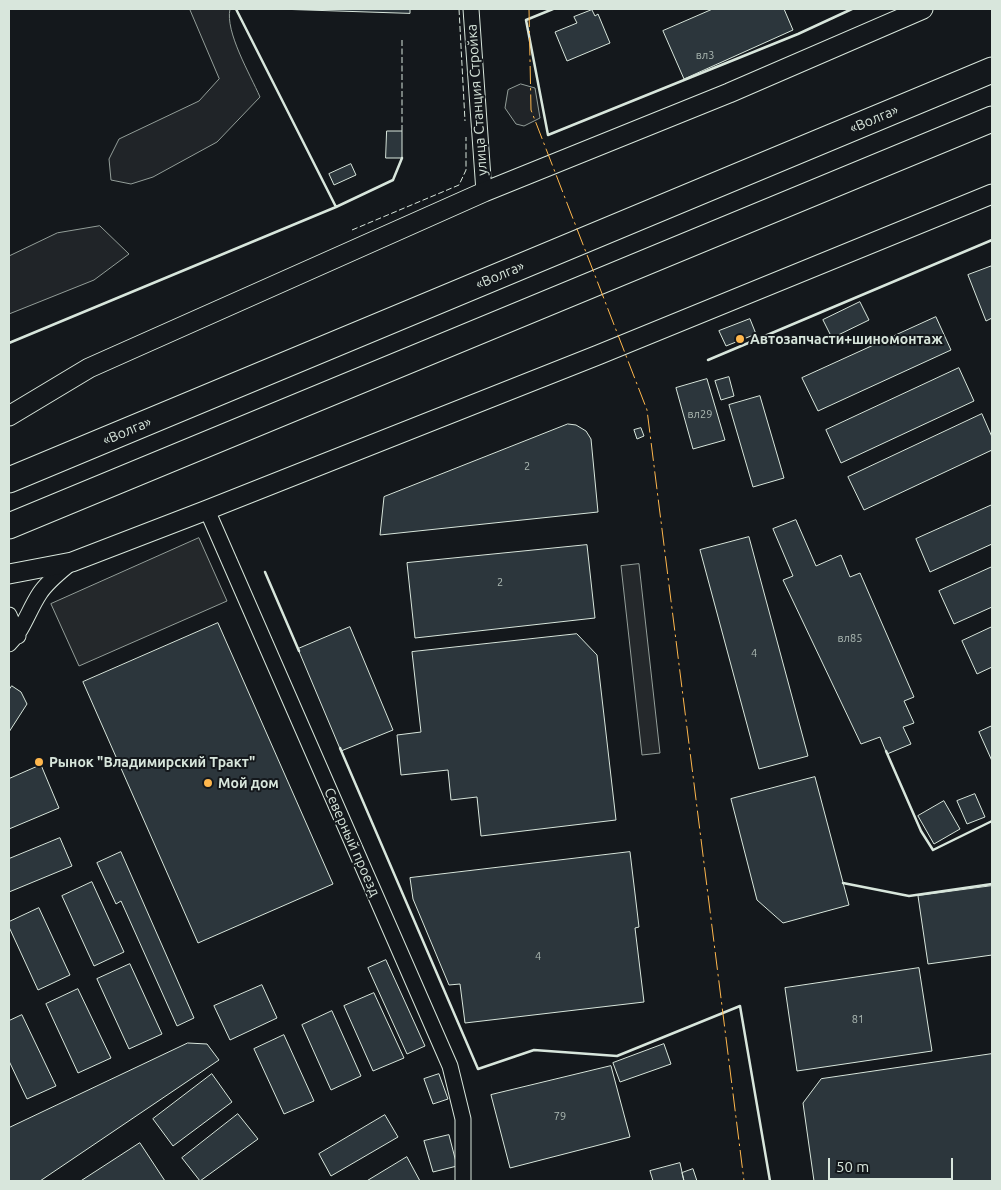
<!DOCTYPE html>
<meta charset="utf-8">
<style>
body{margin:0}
#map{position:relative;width:1001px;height:1190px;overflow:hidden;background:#14181c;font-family:Ubuntu,sans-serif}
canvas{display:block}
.frame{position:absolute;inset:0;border:10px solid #d8e6dc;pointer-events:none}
.scale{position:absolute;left:828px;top:1158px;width:125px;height:22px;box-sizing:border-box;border:2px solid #d8e6dc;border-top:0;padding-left:6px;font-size:15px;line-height:18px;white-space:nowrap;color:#d8e6dc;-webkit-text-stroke:4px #14181c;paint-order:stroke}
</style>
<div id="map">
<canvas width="1001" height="1190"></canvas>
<div class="frame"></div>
<div class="scale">50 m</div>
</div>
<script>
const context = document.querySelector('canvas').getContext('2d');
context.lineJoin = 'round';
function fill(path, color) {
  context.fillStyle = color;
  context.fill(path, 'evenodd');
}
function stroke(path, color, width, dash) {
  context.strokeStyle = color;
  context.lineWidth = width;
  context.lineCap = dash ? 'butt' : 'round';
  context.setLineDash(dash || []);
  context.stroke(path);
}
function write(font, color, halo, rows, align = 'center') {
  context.font = font + ' Ubuntu,sans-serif';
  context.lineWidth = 4;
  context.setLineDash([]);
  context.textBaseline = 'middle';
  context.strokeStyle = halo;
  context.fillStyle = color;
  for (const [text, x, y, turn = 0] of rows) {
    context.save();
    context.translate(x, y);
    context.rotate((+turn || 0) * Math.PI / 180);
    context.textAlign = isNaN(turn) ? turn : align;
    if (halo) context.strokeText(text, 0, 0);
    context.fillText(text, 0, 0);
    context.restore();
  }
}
const green = new Path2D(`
 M190,9h40c-5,23 20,65 30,88l-43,45 -64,35 -22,7 -20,-4 -2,-21 10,-20 80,-38 20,-22z
 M521,84l14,4 5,30 -16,8 -8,-2 -11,-16 3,-18z
 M100,226l29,28 -35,26 -85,34v-58l48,-23z`);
fill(green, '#202428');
stroke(green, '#939e99', 1);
const parking = new Path2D(`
 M199,538l28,63 -148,65 -28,-62z
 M639,564l21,189 -18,2 -21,-189z`);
fill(parking, '#24282b');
stroke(parking, '#939e99', 1);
const building = new Path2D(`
 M277,9h133v4z
 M713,9h71l9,21 -109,49 -21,-48z
 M592,10l3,6 3,-2 12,29 -43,18 -12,-29 22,-9 -3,-6z
 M387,131h15v27h-16z
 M351,164l5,11 -22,10 -5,-11z
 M992,266v52l-6,3 -18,-46z
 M860,302l9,18 -37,18 -9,-18z
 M936,317l15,33 -133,61 -16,-33z
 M750,319l6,15 -30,12 -7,-15z
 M959,368l15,33 -133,62 -15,-33z
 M729,377l5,19 -13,4 -6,-19z
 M707,379l18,61 -32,9 -17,-61z
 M760,396l24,82 -31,9 -24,-82z
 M982,414l10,23v13l-128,60 -16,-33z
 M568,424l8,1 10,6 5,8 7,73 -218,23 4,-38z
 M641,428l3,8 -7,3 -3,-9z
 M992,505v39l-62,28 -14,-33z
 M796,520l20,46 25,-11 9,22 10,-4 54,124 -10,4 10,22 -11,4 8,17 -24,10 -7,-17 -19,7 -78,-164 10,-4 -20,-47z
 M749,537l59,219 -49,13 -59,-219z
 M587,545l8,73 -180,20 -8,-75z
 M992,567v40l-38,17 -15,-33z
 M218,623l115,261 -135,59 -115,-261z
 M350,627l43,103 -52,21 -43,-102z
 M992,627v40l-15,7 -15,-33z
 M577,634l20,21 19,165 -135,16 -4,-39 -26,3 -3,-30 -47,5 -4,-40 24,-3 -9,-80z
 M12,686l9,6 6,12 -18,28v-42z
 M992,726v35l-13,-29z
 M41,765l18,43 -50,21v-50z
 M815,777l34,128 -66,18 -26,-23 -26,-101z
 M975,794l10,23 -18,7 -10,-23z
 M944,801l16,28 -26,15 -16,-28z
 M60,838l12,28 -63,26v-33z
 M121,852l73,166 -17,8 -56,-125 -5,3 -19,-41z
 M630,852l9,75 -4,1 9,74 -179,21 -5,-39 -11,1 -36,-86 -3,-21z
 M92,882l32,70 -30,14 -32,-70z
 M992,886v69l-64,9 -10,-68z
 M39,908l31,67 -32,15 -29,-63v-5z
 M386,960l39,86 -18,8 -39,-86z
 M130,964l32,70 -33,15 -32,-70z
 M919,968l13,83 -135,20 -12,-83z
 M262,985l15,33 -47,22 -16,-34z
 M78,989l33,69 -33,15 -32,-69z
 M374,993l30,65 -31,13 -29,-65z
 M332,1011l29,65 -30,14 -29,-65z
 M22,1015l34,71 -29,13 -18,-38v-40z
 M284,1035l30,66 -30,13 -30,-65z
 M188,1043l19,1 12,16 -179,121h-31v-53z
 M664,1044l7,20 -51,18 -7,-19z
 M992,1054v127h-178l-11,-78 18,-24z
 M611,1066l19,71 -120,31 -19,-73z
 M212,1074l20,28 -59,44 -20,-27z
 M439,1074l9,25 -15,5 -9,-25z
 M238,1114l20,25 -58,42 -18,-23z
 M385,1115l13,22 -67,39 -12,-22z
 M449,1135l8,31 -24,6 -9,-31z
 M140,1143l25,38h-84z
 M407,1157l13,24h-53z
 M680,1163l4,18h-31l-3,-10z
 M693,1169l4,12h-13l-2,-8z`);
fill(building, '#2c363c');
stroke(building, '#d8e6dc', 1);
const minor = new Path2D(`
 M471,9l13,183
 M207,510l243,556 13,53v62
 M9,615l9,21
 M9,644c15,-15 19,-33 31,-51 8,-12 20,-21 32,-31`);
const tertiary = new Path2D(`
 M9,416l80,-48 395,-176 245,-99 194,-84
 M9,574l63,-12 135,-52 391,-155 394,-161`);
const trunk = new Path2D(`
 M9,480l983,-410
 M9,526l983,-407`);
stroke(minor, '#d8e6dc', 17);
stroke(tertiary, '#d8e6dc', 21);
stroke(trunk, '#d8e6dc', 27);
stroke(minor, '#14181c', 15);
stroke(tertiary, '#14181c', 19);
stroke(trunk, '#14181c', 25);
stroke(new Path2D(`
 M459,9l6,112
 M402,131v-91
 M352,230l107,-45 7,-15v-33`), '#d8e6dc', 1, [6, 2.5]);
stroke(new Path2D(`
 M553,9l-27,11 22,115 250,-101 54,-25
 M336,207l57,-27 9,-22
 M9,343l327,-136 -100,-198
 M708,360l284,-120
 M265,572l34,79
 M340,748l138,321 56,-19 83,6 123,-50 30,175
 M886,751l35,80 12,19 59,-29
 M843,883l66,13 83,-12`), '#d8e6dc', 2.5);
stroke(new Path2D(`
 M529,9l2,101 116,300 97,771`), '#ffb74d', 1, [18, 4, 2.5, 4]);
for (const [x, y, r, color] of [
 [740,339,5,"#ffb74d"],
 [39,762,5,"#ffb74d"],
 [208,783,5,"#ffb74d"]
]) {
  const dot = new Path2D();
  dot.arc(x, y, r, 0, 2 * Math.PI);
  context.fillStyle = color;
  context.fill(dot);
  stroke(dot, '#14181c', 2);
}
write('11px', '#adbab4', null, [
 ["вл3",705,55],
 ["вл29",700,414],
 ["2",527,466],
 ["2",500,582],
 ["вл85",850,638],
 ["4",754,653],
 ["4",538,956],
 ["81",858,1019],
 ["79",560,1116]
]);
write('14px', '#d8e6dc', '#14181c', [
 ["улица Станция Стройка",477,100,-94],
 ["«Волга»",874,119,-23],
 ["«Волга»",500,275,-23],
 ["«Волга»",127,431,-23],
 ["Северный проезд",352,842,66]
]);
write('bold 14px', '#d8e6dc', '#14181c', [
 ["Автозапчасти+шиномонтаж",750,339],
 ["Рынок \"Владимирский Тракт\"",49,762],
 ["Мой дом",218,783]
], 'left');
</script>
